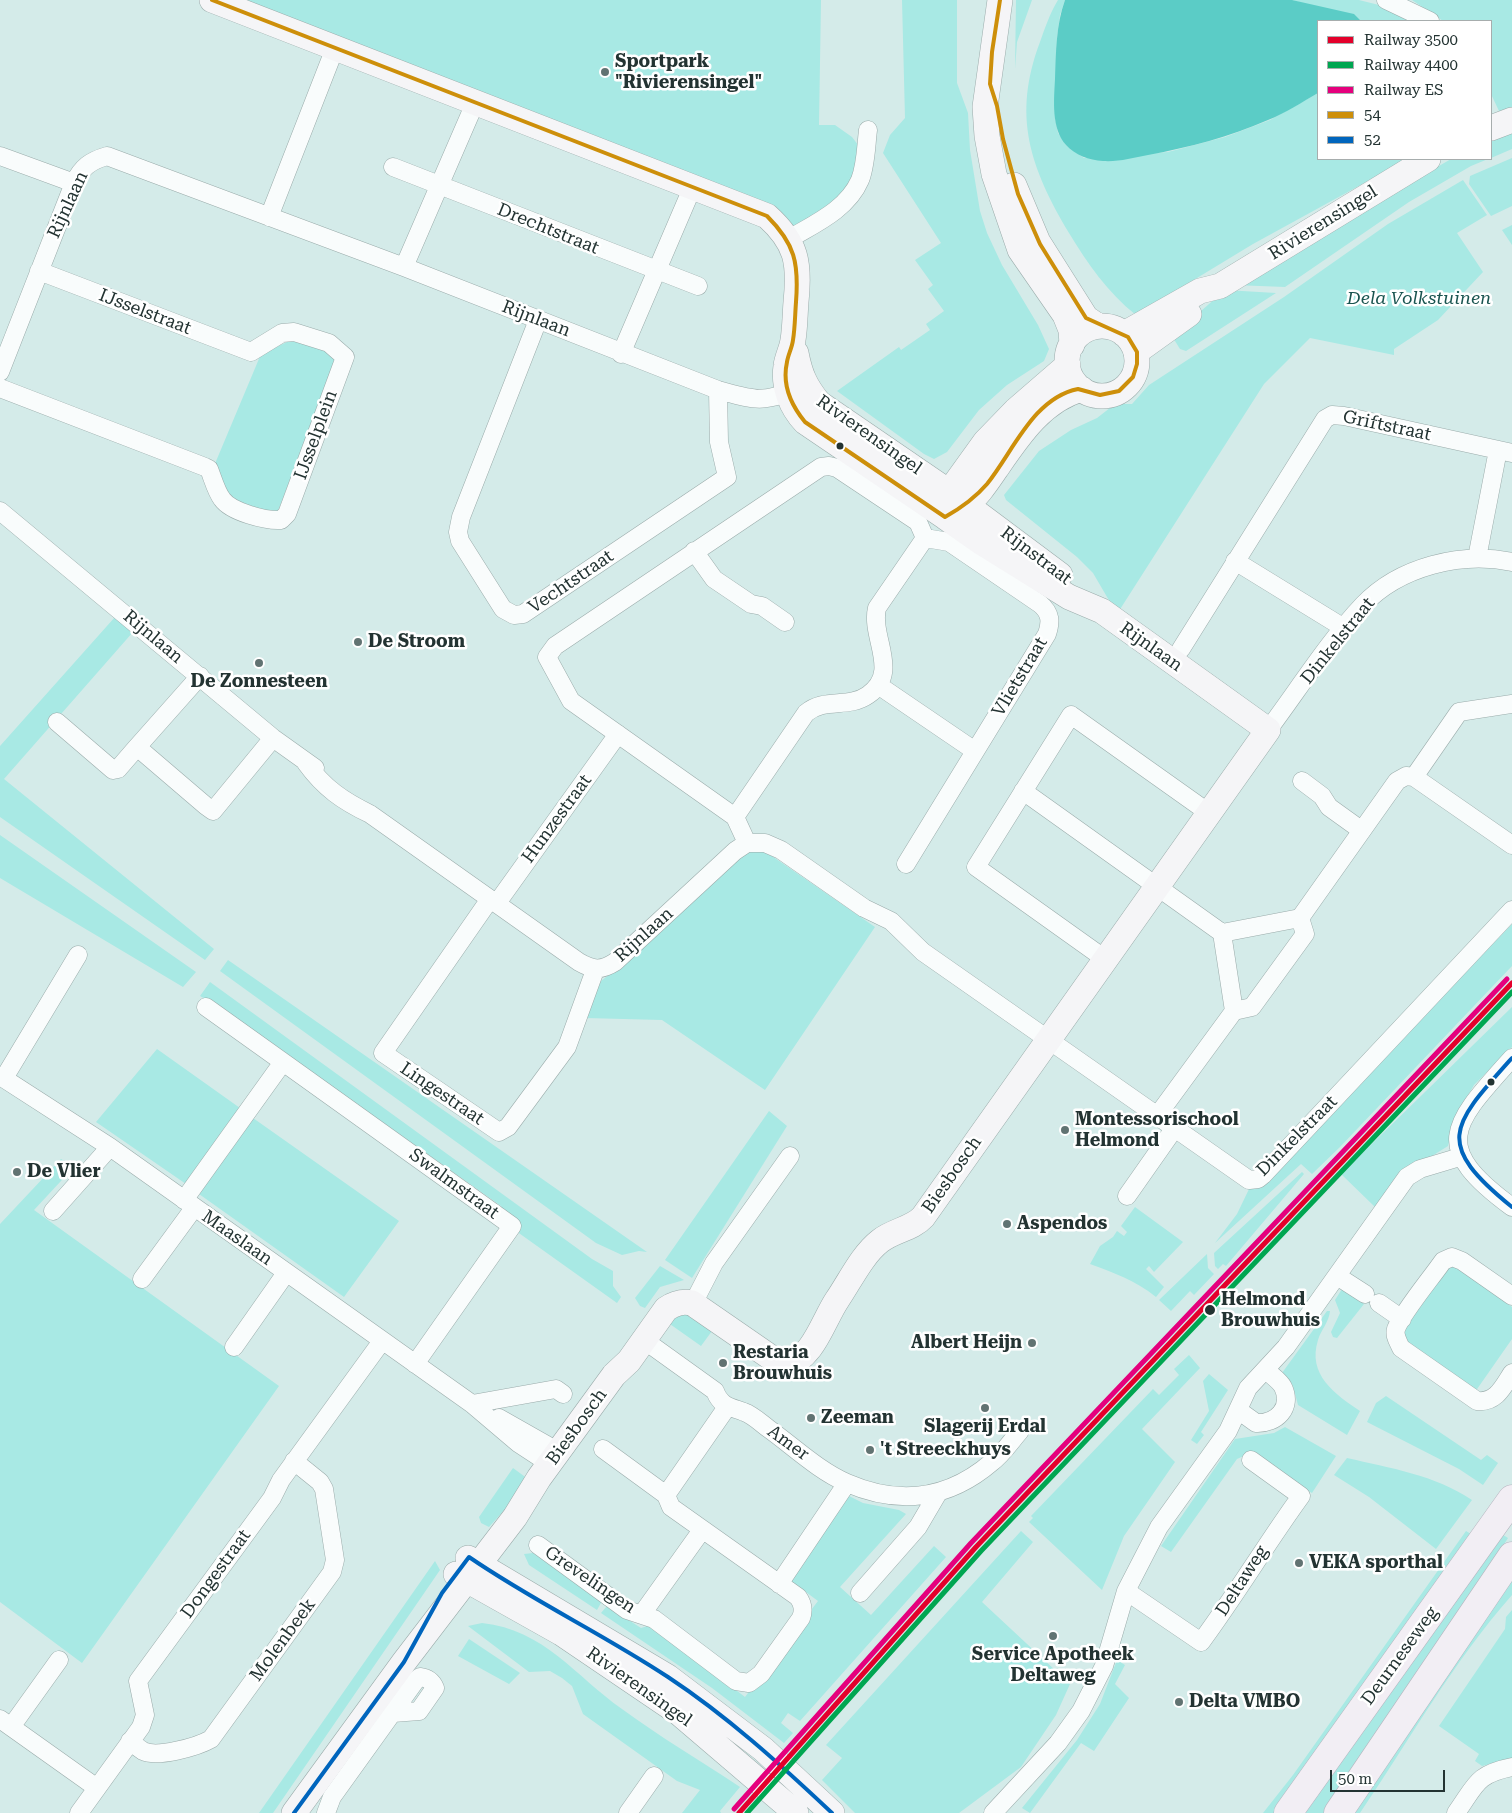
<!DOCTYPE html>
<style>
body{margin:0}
#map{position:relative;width:1512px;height:1813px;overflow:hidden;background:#d4ebe9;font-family:"Roboto Serif",serif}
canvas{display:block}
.legend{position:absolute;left:1317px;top:20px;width:175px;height:140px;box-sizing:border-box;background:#fff;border:1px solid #a7adad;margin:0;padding:6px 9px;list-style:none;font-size:15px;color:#233332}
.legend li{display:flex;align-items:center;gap:10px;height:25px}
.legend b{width:25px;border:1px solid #a7adad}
.scale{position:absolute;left:1330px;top:1770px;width:115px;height:22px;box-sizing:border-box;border:2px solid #233332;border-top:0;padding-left:6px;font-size:15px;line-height:18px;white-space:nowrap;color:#233332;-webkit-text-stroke:4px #fff;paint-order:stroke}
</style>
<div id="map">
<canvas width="1512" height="1813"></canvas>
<ul class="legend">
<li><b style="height:6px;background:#e4002b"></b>Railway 3500</li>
<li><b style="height:6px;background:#00a651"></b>Railway 4400</li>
<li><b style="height:6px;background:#e5007d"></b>Railway ES</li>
<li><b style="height:6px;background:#cd8f0a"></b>54</li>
<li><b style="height:6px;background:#0065bd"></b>52</li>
</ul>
<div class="scale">50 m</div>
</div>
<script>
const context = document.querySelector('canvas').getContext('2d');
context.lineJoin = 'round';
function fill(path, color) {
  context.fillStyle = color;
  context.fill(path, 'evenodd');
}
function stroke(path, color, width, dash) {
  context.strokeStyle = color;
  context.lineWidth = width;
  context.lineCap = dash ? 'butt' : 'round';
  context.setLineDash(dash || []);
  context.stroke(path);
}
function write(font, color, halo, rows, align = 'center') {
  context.font = font + ' "Roboto Serif",serif';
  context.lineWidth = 5;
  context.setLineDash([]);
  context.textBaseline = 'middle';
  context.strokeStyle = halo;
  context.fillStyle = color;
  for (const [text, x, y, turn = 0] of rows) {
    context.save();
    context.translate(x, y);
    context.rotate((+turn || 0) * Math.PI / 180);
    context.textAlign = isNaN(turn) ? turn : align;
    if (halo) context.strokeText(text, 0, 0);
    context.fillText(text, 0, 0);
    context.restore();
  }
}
fill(new Path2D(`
 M235,0h586l-2,125h16l17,12 13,17 -13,36 -58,43z
 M902,0h55v83l11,30 2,37 10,61 7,22 15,32 36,60 11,24 -5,12 -37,24 -28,25 -32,42 -13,7 -10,-5 -87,-63 62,-44 2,3 29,-20 -4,-6 18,-13 -16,-22 5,-4 -18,-25 26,-17 -58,-90 7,-18 15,-17z
 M1016,0h16l-15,42 -2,27z
 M1058,0h7l-5,15 -3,23 -2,80 3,15 8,12 18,13 84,-6 57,-15 45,-17 48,-27v66h90l-155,85 -117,71c-29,-23 -48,-51 -67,-82 -39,-66 -57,-117 -29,-191 5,-14 10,-29 18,-42z
 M1292,0h67l24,6 36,15h-58z
 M1412,0h100v109l-13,2 -8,-17v-73h-48z
 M1512,130v19l-21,9v-20z
 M1512,158v48l-21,10 -22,-32 1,-8z
 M1451,159h37l-17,7 -62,36 -124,85 -51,-2z
 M1463,180l24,35 -30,18 26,39 -45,48 -44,29v6l-84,-17 -46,46 -147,230 -24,-41 -16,-16 -71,-57 -2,-5 35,-44 32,-21 26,-12 18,-14h17l17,-19 135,-88 104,-73z
 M1512,225v20l-10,-15z
 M1225,290l51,3 -90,58 -6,-2 -10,-16 23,-15z
 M296,338l42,17 -62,161 -47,-19 -15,-31 47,-112z
 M115,617l18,15 -129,147 210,170 -9,11 -205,-143v-71z
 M0,835l196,137 -13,15 -183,-109z
 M743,852h23l109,75 -110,163 -103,-70 -77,-2 16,-37 19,-15z
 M1512,924v42l-172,181 -28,27 -11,-10 -86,79 22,-29 13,-27 13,-4z
 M228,960l419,292 -8,-1 -17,4 -26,-12 -376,-272z
 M210,982l382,277 21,12v15l8,11 -4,6 -101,-72 -15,-25 -283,-200 -18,-10z
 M1512,1007v40l-38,38 -18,31 -8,30 -48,30 -25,31 -34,-33z
 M157,1049l83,59 -54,76 -90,-62z
 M769,1111l18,15 -95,152 -27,-18z
 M253,1118l146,103 -55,76 -145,-103z
 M61,1159l13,8 -40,43 245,176 -197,277 -82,-61v-378z
 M1302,1172l2,2 -78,92 -3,-2 -5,5 -3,-3 -1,-13z
 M1135,1207l48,35 -29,30 -5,-6 -3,3 18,18 -8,10c-21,-17 -42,-24 -66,-33l10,-18 13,-9 4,-6 7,5 3,-4 -6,-6z
 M1207,1254l1,14 6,6 -20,21 -4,-4 -19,20 -12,-11z
 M1450,1265h7l55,42v32l-37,53 -71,-49v-13z
 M660,1266l24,14 -24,7 -15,21 -5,-2 -5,-8z
 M1342,1289l22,15 -27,34 -4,-1 -2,-5 9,-19 -5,-13z
 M683,1311l29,20 -11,15 -34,-24z
 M1327,1311h3c-1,11 -9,19 -12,29 -11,35 17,54 42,71l-13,24 -49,-30 -5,-19 -11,-13z
 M1189,1355l11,13 -58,61 33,33 -51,74 -22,54 -73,-68 4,-4 -2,-2 122,-127 6,6 20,-20 -5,-6z
 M1209,1374l19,16 -27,42 3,3 -7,9 -6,-4 18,-29 -6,-30z
 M1386,1396l95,64 6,-5 11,8 -15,22 -24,-16 -92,-47 9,-19z
 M1285,1427l51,29 -24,37 -57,-37 -9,-1 -9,4 -66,93 -10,-6 74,-107 39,-6z
 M1347,1458c43,10 88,17 125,42l-36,49 -67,-52 -35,-22z
 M513,1468l15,11 -3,8 -36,40 -8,-4 -2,-6z
 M849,1496l14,7 36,7 7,4 -66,73 31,28 63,-69 12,11 -146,164 -12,-8 -7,10 12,10 -9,10 -72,-55 -111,-75 6,-7 34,22 10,-3 94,72 73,-96 -27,-20z
 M1021,1531l12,11 -51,60 88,82 -14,31 -35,52 -62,46h-104l-33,-33 20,-22 -16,-13z
 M1466,1531l10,6 -197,276h-16l30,-38z
 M1500,1533l8,5 -42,67 -141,208h-25z
 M533,1553l69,48 -5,9 -68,-45 -5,-11z
 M435,1561l5,9 -167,243h-14z
 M1512,1578v17c-59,67 -102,144 -152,218h-16z
 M1512,1610v149l-30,7 -7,-5 4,-7 -40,-28 66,-97 1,-12z
 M482,1623c63,7 93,53 140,86 38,28 79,52 118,78l-20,24 1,2h-39l18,-23 -23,-9 -94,-67 -11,-28 -10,-8 -12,-7 -21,1 -61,-46z
 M469,1639l51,34 -11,11 -51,-28z
 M1117,1660l8,5 -10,19 14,14 -35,53 -13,-8 -51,70 -8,-5 55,-68 23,-36z`), '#a8e9e4');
fill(new Path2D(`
 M1065,0h227l62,14 7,7h-43v72c-16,9 -32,20 -50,27 -39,17 -78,27 -120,35 -15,3 -30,7 -45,6 -14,-1 -28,-6 -37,-16 -15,-17 -12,-45 -11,-66 1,-27 1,-54 10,-79z`), '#5bccc6');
const street = new Path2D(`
 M1386,0l44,21
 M0,156l74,27
 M393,167l305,119
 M269,217l66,-169
 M789,239c25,-15 58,-29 71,-59 6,-15 6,-34 8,-50
 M404,267l71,-164
 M538,320l-77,197 -3,15 2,9 43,68 11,6 9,-1 204,-137 -8,-35 -1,-52
 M621,354l72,-168
 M0,372l74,-189c8,-16 16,-22 33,-27l297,111 314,123c37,10 41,13 80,0
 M0,388l205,79 4,2c4,10 7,22 13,30 9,13 44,22 59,21l6,-6 58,-157 -16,-14 -35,-11 -12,1 -31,19 -212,-81
 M0,511l273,227 42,30
 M694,551l20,28 37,25 11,2 23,16
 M1477,558l21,-108
 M1235,561l109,67
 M1181,649l144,-230 7,-4 12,1 168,37
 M200,676l-63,71 69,59 7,5 60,-73
 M878,685l97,66
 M57,722l56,48 5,-1 19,-22
 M1268,730c30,-40 61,-89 95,-125 36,-38 98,-54 149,-43
 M306,763c18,25 37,38 64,51l209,148c14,8 22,9 36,0l120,-111 12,-8h18l16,7 83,58 27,13 32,31 326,228 9,-1 5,-4 249,-265
 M1414,777l98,68
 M1302,781l20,15 7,11 32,23
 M1023,791l199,142 12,78 -77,105
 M735,817l71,-104c19,-16 42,-4 62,-18 33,-23 2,-57 9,-87l48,-70 -7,-16 -81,-54 -8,-2 -8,1 -266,179 -8,11 24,44 164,116 12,26
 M906,864l141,-230c4,-12 4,-21 -7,-30l-91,-62 -24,-4
 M490,899l-107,154 116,79 9,-5 59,-80 28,-77
 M497,903l121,-169
 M1222,933l78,-15 97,-137 9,-5 8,1 45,-65 53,-8
 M1105,959l-129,-92 95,-152 138,98
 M206,1007l77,55
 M1234,1011l18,-4 53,-73 -5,-16
 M1512,1058c-60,67 -83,88 0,149
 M0,1076l110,71 362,257 46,39 32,21
 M4,1078l74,-123
 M1127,1196l47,-67
 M184,1200l99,-138 229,164 -97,138
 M53,1211l57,-64
 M1337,1276l28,18
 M142,1279l52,-71
 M698,1294l16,-31 76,-107
 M1512,1296l-50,-35 -10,-4 -9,4c-11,16 -41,52 -47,68 -2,7 2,12 5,19l76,53c19,2 26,-14 35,-28
 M1379,1303l23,16
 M644,1340l71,51c6,16 16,16 29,21 9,3 18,12 25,17 25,18 50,42 78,54 53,23 102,16 145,-21 11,-8 19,-21 28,-31
 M234,1347l52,-74
 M472,1404l84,-15 7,5
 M1238,1410l18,13c20,1 37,-15 27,-36 -3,-6 -12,-12 -17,-17
 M499,1418l60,34
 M666,1495l61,-88
 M538,1545l89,65 27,9 82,62 13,2 12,-9 40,-56c3,-8 2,-14 -3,-21l-127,-90 -5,-12 -63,-46
 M779,1584l68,-101
 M1126,1591l75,51c35,-47 65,-98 100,-146l-50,-36
 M860,1593l58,-66 20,-34
 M642,1614l60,-84
 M0,1719l97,69
 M11,1727l48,-67
 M130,1741c4,3 8,7 13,10 14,7 54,-4 68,-12l121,-167 3,-12 -11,-71 -4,-7 -26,-21
 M79,1813l62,-86 4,-12 -7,-34 134,-183 9,-18 101,-139
 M326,1813l6,-16 84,-117 4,-3c8,1 12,4 15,11l-16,23 -26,2
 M628,1813l26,-37
 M993,1813l65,-70 23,-32 23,-45 22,-75 33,-64 69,-96 20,-43 38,-41 121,-170 13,-8 40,-12
 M1456,1813c20,-28 20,-39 56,-46`);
const secondary = new Path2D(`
 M212,0l555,216c30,27 33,47 29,86 -1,12 -1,26 -3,38 -1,9 -6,17 -7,26 -3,21 5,41 19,56l140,95c7,-4 15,-7 21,-12 12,-9 21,-23 30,-36 22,-32 46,-69 86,-80
 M1000,0l-15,107 2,29 7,38 26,76 45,65 6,15 1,15
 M1491,128l21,-8
 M1014,185l24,57 48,76 12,8
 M1067 361a35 35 0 1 1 70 0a35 35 0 1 1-70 0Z
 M1124,334l76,-43 20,-5 208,-127
 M1136,352l53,-38
 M796,353c4,21 9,33 23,50l130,89 111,83
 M468,1558l200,119 95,72 69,64
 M456,1574l105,59 118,80 117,100
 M294,1813l110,-151 111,-145 24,-39 75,-103 15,-14 37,-52c9,-6 16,-8 26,-6l84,58 10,4c27,-6 37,-44 51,-65 13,-19 25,-45 43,-59 14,-11 32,-12 43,-24l345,-487 -166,-119 -33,-14 -87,-54 -37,-26 4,-25 36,-50 31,-32 52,-45`);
const primary = new Path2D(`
 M1288,1813l224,-314
 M1338,1813l174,-257`);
stroke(street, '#9aabaa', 19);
stroke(secondary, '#9aabaa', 26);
stroke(primary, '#b6b5bf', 29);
stroke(street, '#f9fcfc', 18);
stroke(secondary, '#f5f5f7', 25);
stroke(primary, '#f2eef4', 28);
stroke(new Path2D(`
 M212,0l555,216c28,28 32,47 29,86 -1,13 -1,26 -3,38 -1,8 -5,15 -6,22 -5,22 4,43 18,60l140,95c16,-9 30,-19 42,-33 26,-32 46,-86 91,-95l22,6 19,-4 14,-14 4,-13v-12l-9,-15 -42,-19 -46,-74 -22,-50 -15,-55 -6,-33 -7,-22 2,-32 8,-52`), '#cd8f0a', 4);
stroke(new Path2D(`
 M1512,1058c-61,68 -79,85 0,149
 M294,1813l110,-151 38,-69 27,-36c64,44 134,77 199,120 59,39 112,87 164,136`), '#0065bd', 4);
stroke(new Path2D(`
 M739,1813l237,-266 536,-564`), '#e4002b', 5);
stroke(new Path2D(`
 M747,1813l234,-262 531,-559`), '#00a651', 5);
stroke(new Path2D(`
 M734,1809l237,-266 536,-564`), '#e5007d', 5);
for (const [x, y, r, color] of [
 [605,72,5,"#617372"],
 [840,446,4.5,"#233332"],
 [358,642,5,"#617372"],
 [259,663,5,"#617372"],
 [1491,1082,4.5,"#233332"],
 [1065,1130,5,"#617372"],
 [17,1172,5,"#617372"],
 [1007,1224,5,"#617372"],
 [1210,1310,6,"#233332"],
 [1032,1343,5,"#617372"],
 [723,1363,5,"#617372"],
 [985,1408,5,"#617372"],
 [811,1418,5,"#617372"],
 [870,1450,5,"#617372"],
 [1299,1563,5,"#617372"],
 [1053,1636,5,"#617372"],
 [1179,1702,5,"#617372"]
]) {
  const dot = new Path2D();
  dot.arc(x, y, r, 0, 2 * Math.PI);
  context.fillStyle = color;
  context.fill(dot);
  stroke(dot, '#fff', 2);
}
write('bold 18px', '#233332', '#fff', [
 ["Sportpark",615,62],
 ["\"Rivierensingel\"",615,83],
 ["De Stroom",368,642],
 ["De Zonnesteen",259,682,"center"],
 ["Montessorischool",1075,1120],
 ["Helmond",1075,1141],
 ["De Vlier",27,1172],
 ["Aspendos",1017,1224],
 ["Albert Heijn",1022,1343,"right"],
 ["Restaria",733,1353],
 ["Brouwhuis",733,1374],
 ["Zeeman",821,1418],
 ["Slagerij Erdal",985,1427,"center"],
 ["'t Streeckhuys",880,1450],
 ["VEKA sporthal",1309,1563],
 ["Service Apotheek",1053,1655,"center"],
 ["Deltaweg",1053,1676,"center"],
 ["Delta VMBO",1189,1702]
], 'left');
write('18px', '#233332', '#fff', [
 ["Rijnlaan",68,205,-65],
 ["Rivierensingel",1323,223,-32],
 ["Drechtstraat",548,229,22],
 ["IJsselstraat",145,312,21],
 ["Rijnlaan",536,319,21],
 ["Griftstraat",1387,426,12],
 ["IJsselplein",316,435,-70],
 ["Rivierensingel",869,435,35],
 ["Rijnstraat",1036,556,37],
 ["Vechtstraat",571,582,-34],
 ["Rijnlaan",153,637,40],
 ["Dinkelstraat",1338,641,-51],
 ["Rijnlaan",1151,647,35],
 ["Vlietstraat",1020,677,-59],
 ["Hunzestraat",557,819,-54],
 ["Rijnlaan",644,935,-42],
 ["Lingestraat",442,1094,34],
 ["Dinkelstraat",1297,1136,-45],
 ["Biesbosch",952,1175,-55],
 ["Swalmstraat",454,1184,36],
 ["Maaslaan",237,1238,35],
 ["Biesbosch",577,1427,-54],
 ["Amer",788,1443,36],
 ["Dongestraat",216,1574,-54],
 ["Grevelingen",590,1580,34],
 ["Deltaweg",1242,1581,-57],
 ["Molenbeek",283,1640,-54],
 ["Deurneseweg",1400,1656,-54],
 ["Rivierensingel",639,1687,35]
]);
write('italic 18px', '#195450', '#fff', [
 ["Dela Volkstuinen",1419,299]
]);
write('bold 18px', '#233332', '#fff', [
 ["Helmond",1221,1300],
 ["Brouwhuis",1221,1321]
], 'left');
</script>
